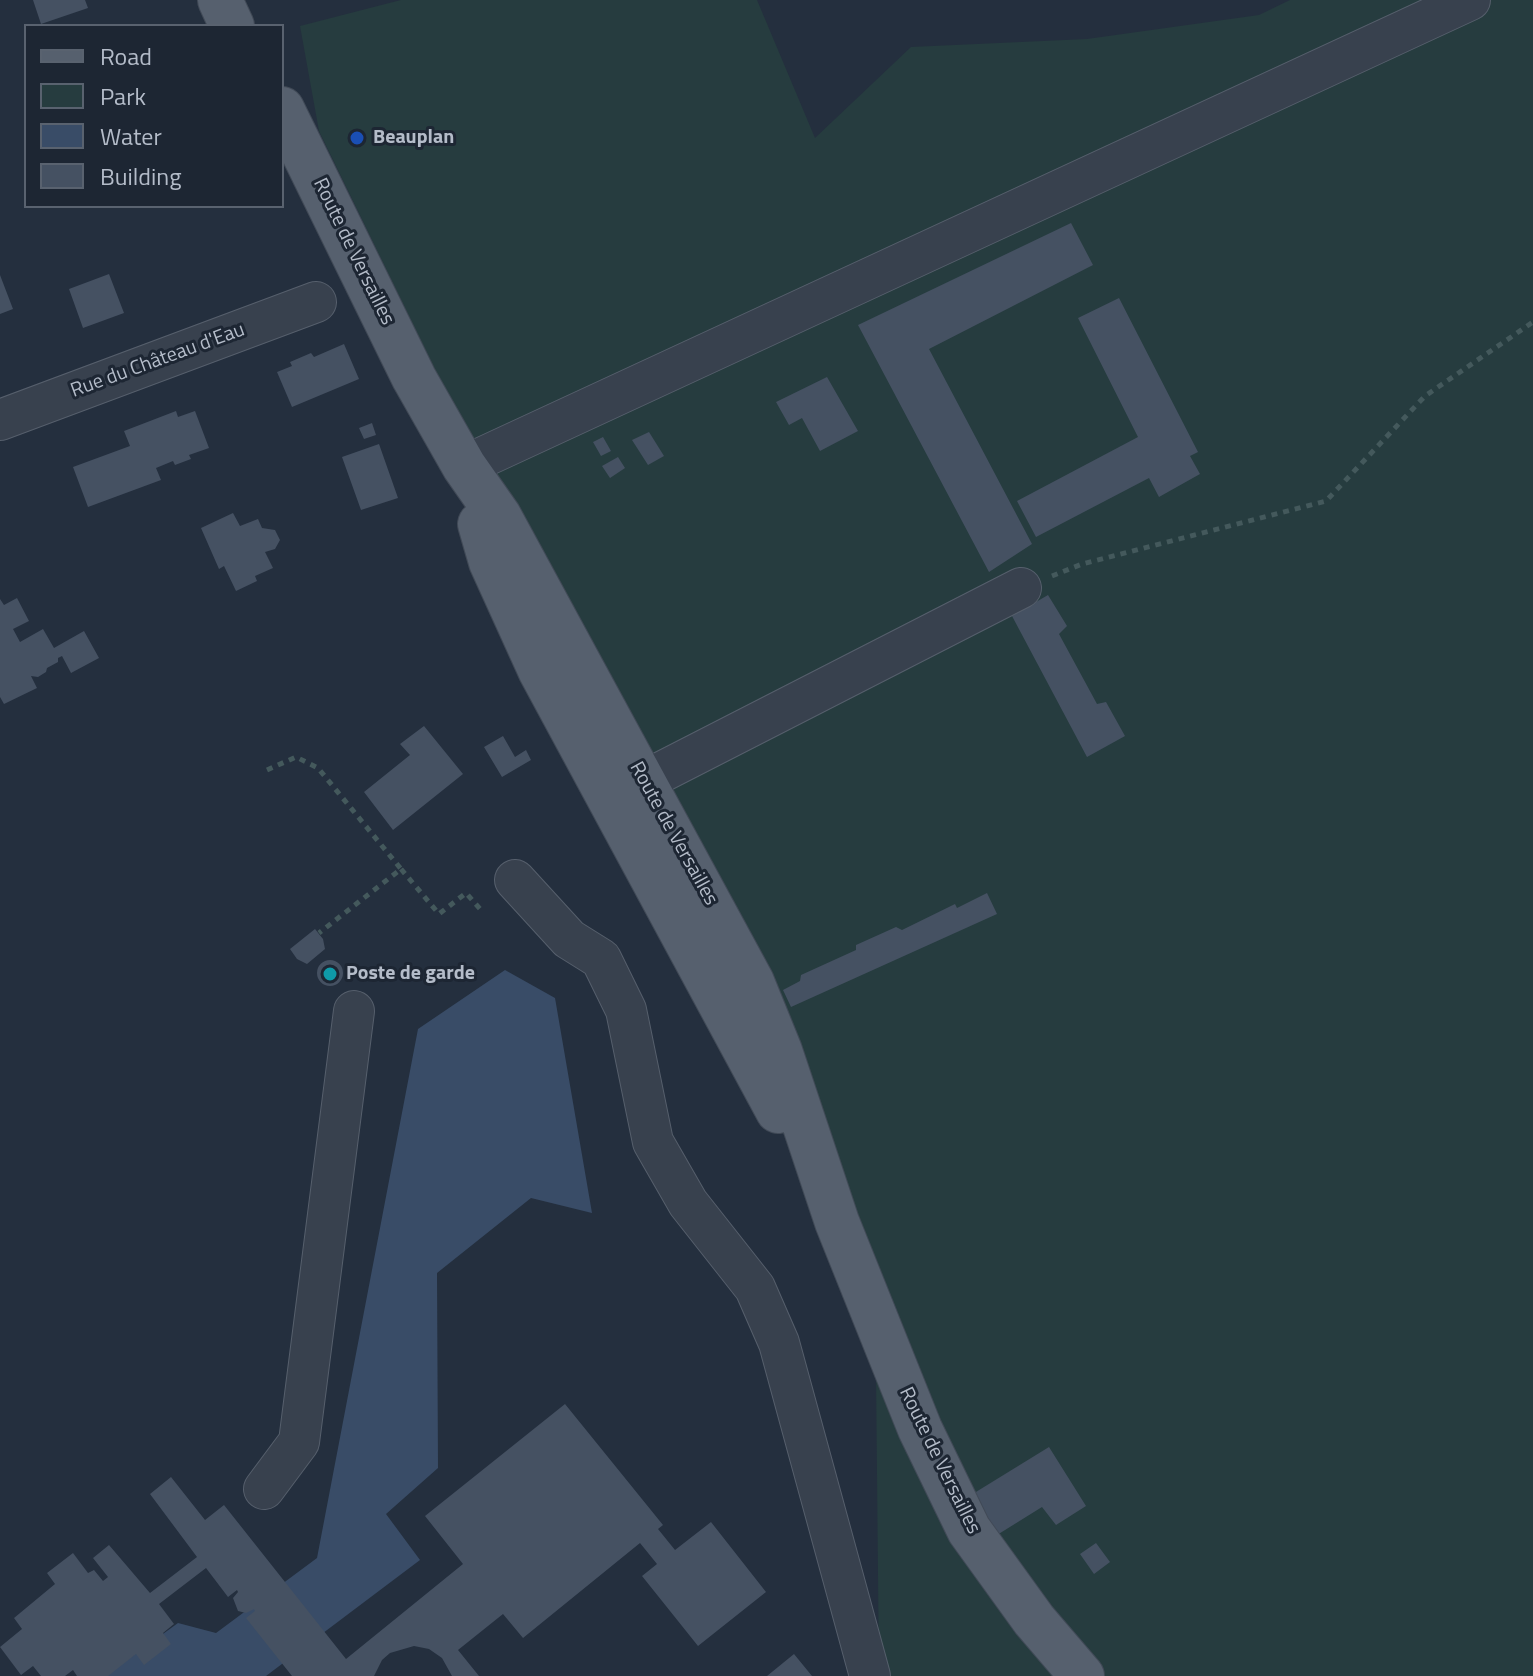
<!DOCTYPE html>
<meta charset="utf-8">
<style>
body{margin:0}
#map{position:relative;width:1533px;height:1676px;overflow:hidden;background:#242f3e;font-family:"Titillium Web",sans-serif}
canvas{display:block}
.legend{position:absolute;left:24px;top:24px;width:260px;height:184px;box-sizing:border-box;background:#1d2633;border:2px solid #59626f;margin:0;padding:10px 14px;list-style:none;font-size:24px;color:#b4bcc9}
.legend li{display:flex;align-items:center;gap:16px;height:40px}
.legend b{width:40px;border:2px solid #59626f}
</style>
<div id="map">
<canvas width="1533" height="1676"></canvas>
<ul class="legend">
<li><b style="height:10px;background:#56606e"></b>Road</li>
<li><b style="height:22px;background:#263c3f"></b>Park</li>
<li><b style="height:22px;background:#394c67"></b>Water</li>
<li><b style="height:22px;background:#455162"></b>Building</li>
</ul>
</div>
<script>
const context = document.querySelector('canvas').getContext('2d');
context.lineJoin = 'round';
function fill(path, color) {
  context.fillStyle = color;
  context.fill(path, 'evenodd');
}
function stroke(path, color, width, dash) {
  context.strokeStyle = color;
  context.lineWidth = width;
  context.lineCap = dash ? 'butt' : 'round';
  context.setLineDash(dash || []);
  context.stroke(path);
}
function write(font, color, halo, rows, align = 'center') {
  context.font = font + ' "Titillium Web",sans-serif';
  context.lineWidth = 6;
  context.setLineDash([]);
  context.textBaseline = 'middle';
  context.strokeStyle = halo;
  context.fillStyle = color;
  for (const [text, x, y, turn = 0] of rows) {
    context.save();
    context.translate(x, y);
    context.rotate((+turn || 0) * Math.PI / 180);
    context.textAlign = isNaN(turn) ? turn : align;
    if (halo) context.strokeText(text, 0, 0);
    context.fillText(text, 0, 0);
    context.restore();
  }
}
fill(new Path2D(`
 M401,0h356l58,138 96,-91 176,-8 172,-24 31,-15h243v1676h-654l-3,-302 3,-91 -560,-1152 -19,-105z`), '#263c3f');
fill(new Path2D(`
 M505,970l50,28 37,215 -61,-15 -94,75 1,195 -52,46 34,46 -154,116h-161l73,-53 38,10 101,-75 101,-529z`), '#394c67');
fill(new Path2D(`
 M33,0h52l3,8 -47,16z
 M1071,223l22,42 -164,84 103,195 -43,28 -131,-247z
 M109,274l15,39 -41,15 -14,-39z
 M0,275l13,34 -13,5z
 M1119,298l79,154 -8,4 10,18 -41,23 -10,-19 -113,59 -19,-36 121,-64 -60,-119z
 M344,344l15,35 -67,28 -15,-35 15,-6 -2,-4 21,-9 3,4z
 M827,377l31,54 -38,20 -18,-33 -13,7 -13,-23z
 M176,411l2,6 17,-6 14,37 -20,7 2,4 -16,6 -2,-4 -17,7 5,12 -73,27 -15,-40 57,-21 -6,-15z
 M372,423l4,12 -12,4 -5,-11z
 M649,432l15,24 -16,9 -16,-25z
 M603,437l8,14 -10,5 -8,-14z
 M379,444l19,54 -37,12 -19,-53z
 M618,457l7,11 -15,10 -8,-12z
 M233,513l7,13 18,-7 4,9 13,2 5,10 -5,9 -10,3 8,16 -18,8 2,5 -21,10 -12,-25 -5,3 -18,-41z
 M1048,595l19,31 -8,8 38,70 9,-2 19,34 -38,21 -75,-141z
 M17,598l12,23 -16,8 7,13 23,-13 11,19 30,-17 15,27 -28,15 -9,-17 -4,2v4l-11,6 -1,4 -8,5 -7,-1 6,12 -33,16 -4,-7v-98l4,6z
 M424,726l39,48 -70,56 -29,-38 46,-37 -10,-11z
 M503,736l12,21 11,-7 5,10 -29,17 -18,-30z
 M987,893l10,21 -206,93 -8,-17 17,-9 1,-6 55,-25v-5l40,-18 6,3 53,-26 2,4z
 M315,929l8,10 2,10 -18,15 -10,-5 -7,-10z
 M317 973a13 13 0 1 1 26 0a13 13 0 1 1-26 0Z
 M565,1404l98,121 -5,4 17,21 36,-28 55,70 -68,54 -56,-70 15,-12 -17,-21 -117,95 -20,-24 -45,36 21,26h-27l-10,-18 -13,-9 -15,-3 -24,7 -8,7 -8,16h-82l-46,-58 9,-7 -1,-2 -8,4 -8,-2 -5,-13 5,-6 -1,-2 -9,7 -22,-29 -47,36 15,20 -11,9 8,11 -27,21 -8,-11 -28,22h-31l-4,-6 -8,6h-24l-8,-10 -12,9 -21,-28 22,-18 -8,-11 41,-34 -8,-11 26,-20 15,20 6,-3 9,11 5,-4 -15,-19 16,-13 41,48 47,-36 -47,-63 21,-17 34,43 19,-15 122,154 117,-95 -38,-48z
 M1049,1447l37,59 -30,19 -14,-18 -45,28 -26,-40z
 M1096,1543l14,19 -16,12 -14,-20z
 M794,1654l18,22h-45z`), '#455162');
const minor = new Path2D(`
 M0,420l316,-118
 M464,466l1006,-466
 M616,798l28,-17 377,-193
 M515,880l54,59 32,20 25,51 27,132 35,61 67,85 24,55 91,333
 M264,1489l35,-47 55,-431`);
const major = new Path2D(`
 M220,0l12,26
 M282,109l132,269 50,88 35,50 253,466 28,69 57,171 83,207 49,101 65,90 48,56
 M480,524l11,38 49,108 238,441`);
stroke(minor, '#565f6c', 42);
stroke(major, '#414a57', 46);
stroke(new Path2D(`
 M1052,576l30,-12 244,-63 99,-105 108,-74
 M267,770l29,-13 22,11 83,101 -82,64
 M401,869l38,45 27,-21 14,16`), '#44595c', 5, [6, 6]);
stroke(minor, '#38414e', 40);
stroke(major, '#56606e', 44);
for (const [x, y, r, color] of [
 [357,138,8,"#1a4fb4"],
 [330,974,8,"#0f9aa8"]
]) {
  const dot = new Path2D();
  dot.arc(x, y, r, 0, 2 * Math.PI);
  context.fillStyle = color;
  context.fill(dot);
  stroke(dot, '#1d2633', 3);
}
write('bold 20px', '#b4bcc9', '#1d2633', [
 ["Beauplan",373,138],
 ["Poste de garde",346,974]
], 'left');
write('20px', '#b4bcc9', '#1d2633', [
 ["Route de Versailles",353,252,64],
 ["Rue du Château d'Eau",158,361,-20],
 ["Route de Versailles",673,834,61],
 ["Route de Versailles",939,1461,64]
]);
</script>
